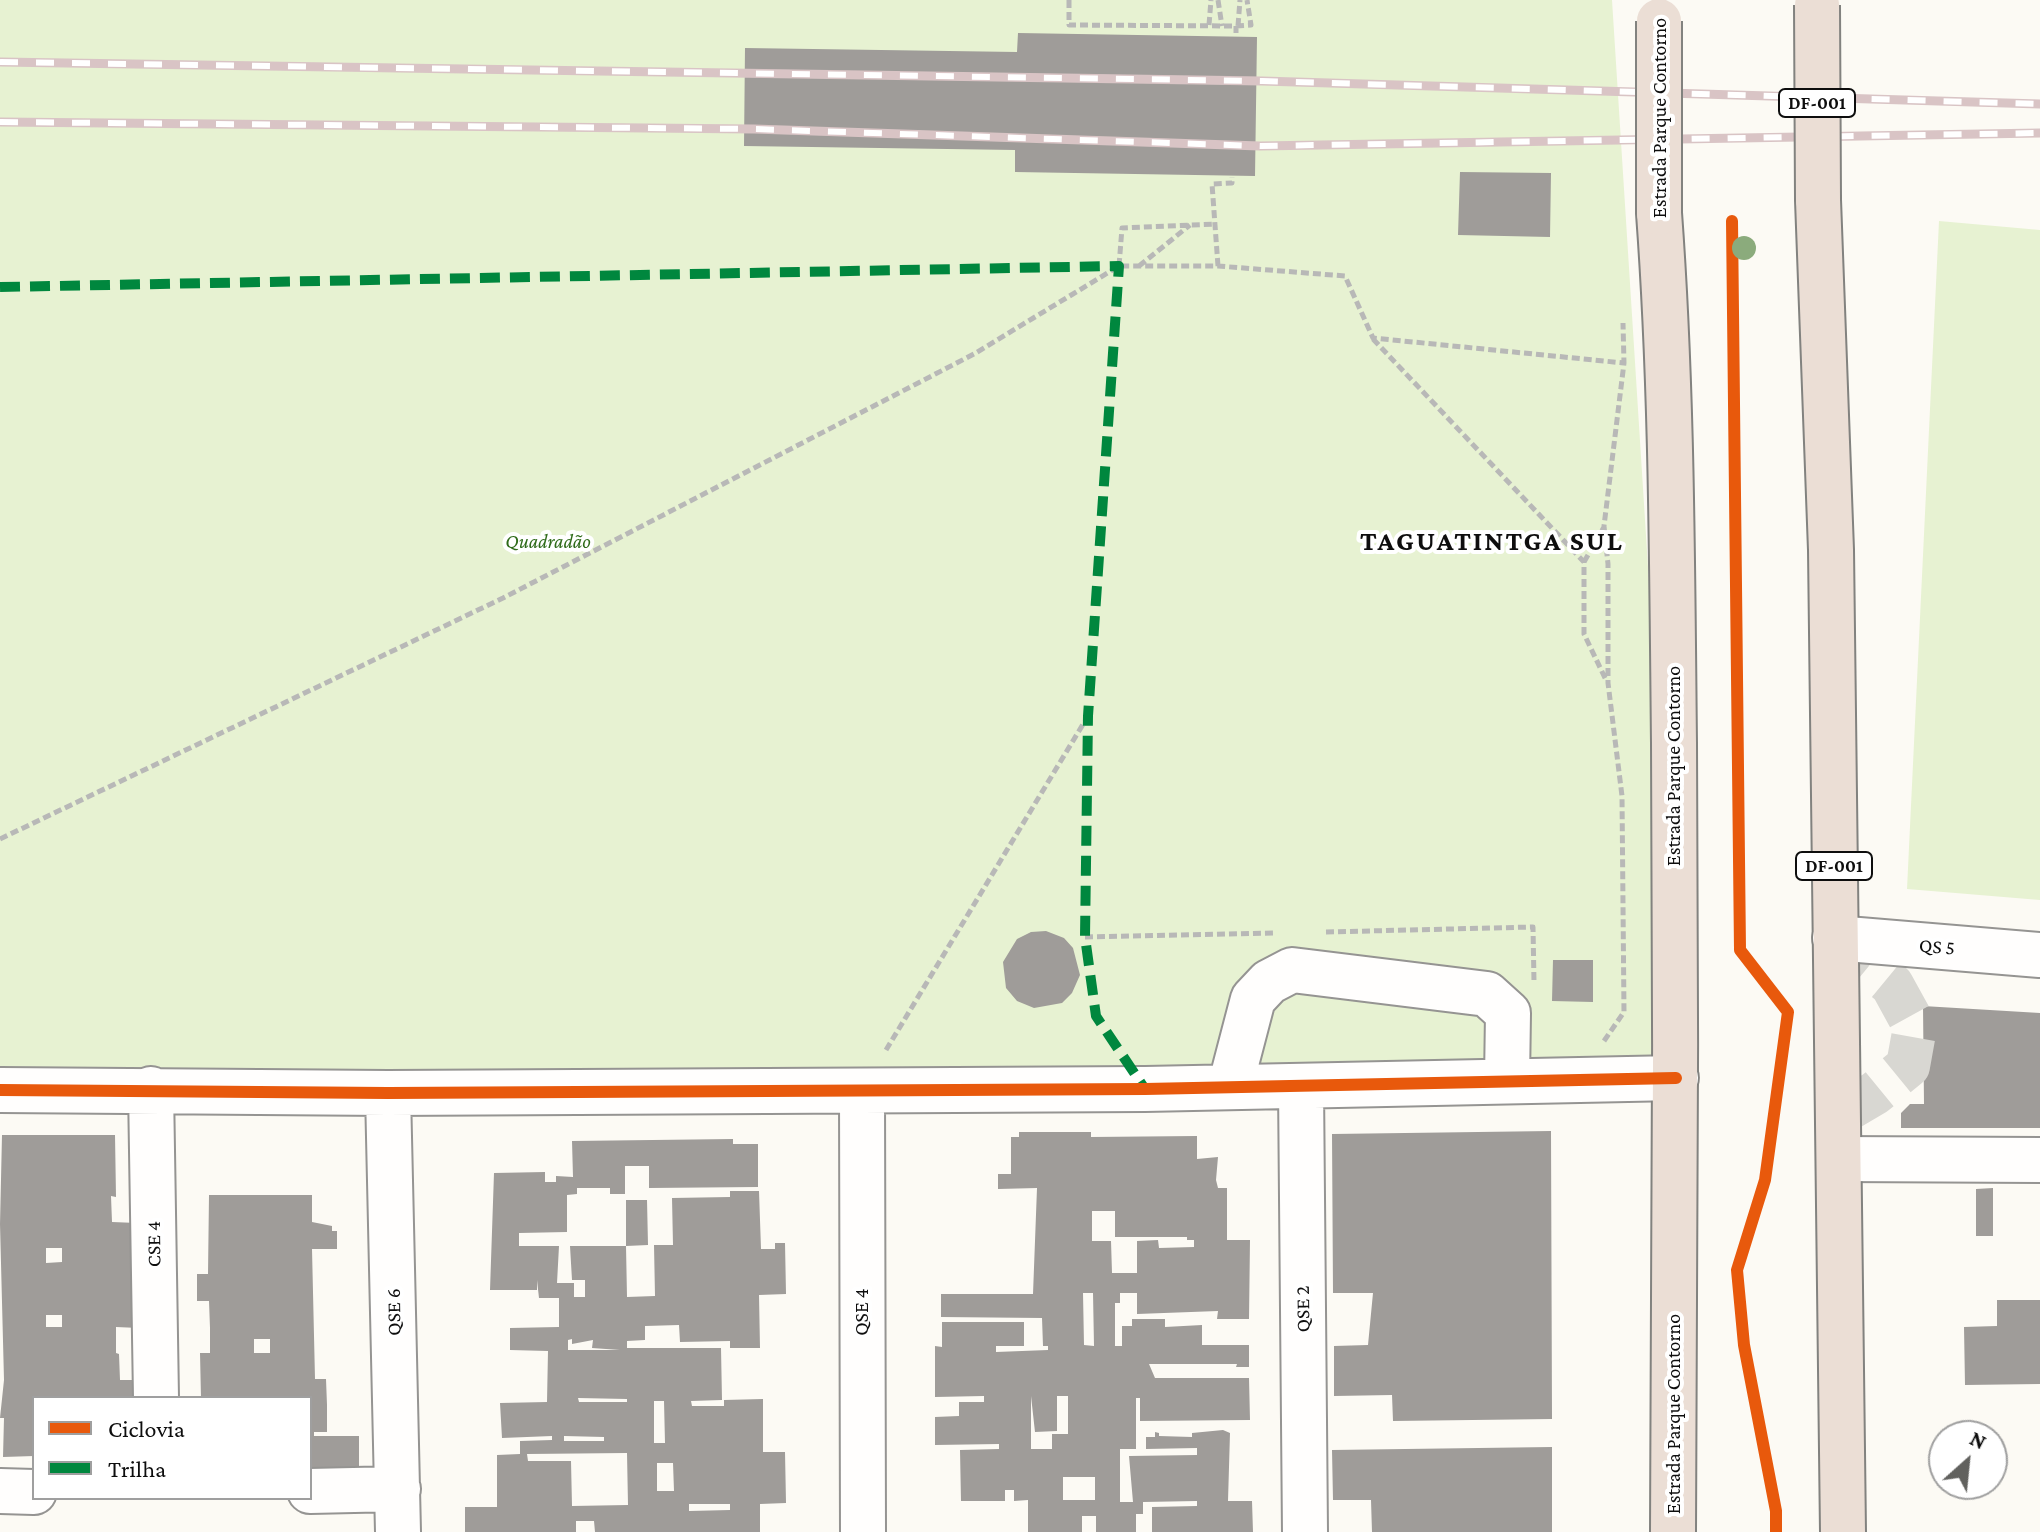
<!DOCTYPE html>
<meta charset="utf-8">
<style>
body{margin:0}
#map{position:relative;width:2040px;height:1532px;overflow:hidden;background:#fcfaf4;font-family:"Crimson Pro",serif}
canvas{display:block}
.legend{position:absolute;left:32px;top:1396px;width:280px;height:104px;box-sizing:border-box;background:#fff;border:2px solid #9f9f9f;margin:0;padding:10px 14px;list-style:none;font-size:24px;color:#0e0e0e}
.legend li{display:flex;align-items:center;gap:16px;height:40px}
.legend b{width:40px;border:2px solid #9f9f9f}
.north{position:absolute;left:1928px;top:1420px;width:80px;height:80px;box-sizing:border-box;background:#fff;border:2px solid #9f9f9f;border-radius:50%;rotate:27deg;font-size:22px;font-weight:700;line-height:32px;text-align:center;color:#0e0e0e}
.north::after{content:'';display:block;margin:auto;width:28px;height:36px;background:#61615e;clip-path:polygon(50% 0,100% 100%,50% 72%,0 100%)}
</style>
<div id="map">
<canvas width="2040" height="1532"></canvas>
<ul class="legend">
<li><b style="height:10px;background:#e8590c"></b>Ciclovia</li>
<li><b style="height:10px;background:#00873e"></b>Trilha</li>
</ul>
<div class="north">N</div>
</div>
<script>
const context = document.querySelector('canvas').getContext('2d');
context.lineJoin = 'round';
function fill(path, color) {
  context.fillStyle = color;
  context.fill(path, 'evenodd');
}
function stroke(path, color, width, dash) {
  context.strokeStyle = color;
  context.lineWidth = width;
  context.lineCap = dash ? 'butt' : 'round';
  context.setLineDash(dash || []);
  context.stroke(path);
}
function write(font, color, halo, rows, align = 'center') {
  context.font = font + ' "Crimson Pro",serif';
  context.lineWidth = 8;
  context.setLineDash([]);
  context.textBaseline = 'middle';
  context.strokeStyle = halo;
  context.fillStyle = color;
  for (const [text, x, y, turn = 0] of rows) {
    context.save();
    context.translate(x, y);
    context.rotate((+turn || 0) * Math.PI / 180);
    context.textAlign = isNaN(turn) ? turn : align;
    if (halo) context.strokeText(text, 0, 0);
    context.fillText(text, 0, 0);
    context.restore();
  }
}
fill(new Path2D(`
 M0,0h1612l64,1008v70l-1676,10z
 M1939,221l101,9v670l-133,-11z`), '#e7f2d2');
fill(new Path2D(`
 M1018,33l239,4 -2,139 -240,-4v-22l-271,-4 1,-98 272,4z
 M1460,172l91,1 -1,64 -92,-2z
 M1046,931l18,7 9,10 7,27 -8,18 -10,10 -28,5 -17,-7 -11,-13 -3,-26 14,-23 14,-7z
 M1553,960h40v42l-41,-1z
 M1923,1006l117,7v115h-139v-15l9,-9h14z
 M1551,1131l1,288 -159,2 -1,-26 -58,1v-50l34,-1 5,-52h-40l-1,-159z
 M1019,1132h72v5l106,-1v23l21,-2 -2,23 2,8h9v52h23l-1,79h-32l1,-8 -81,3v-21h-17v10h-5v43h7v-20h10v-7h33v8l37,-2v20h47v22h-13l1,-3h-88l6,14h94l1,42 -110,1v-23h-4v51h-16v53h13l-4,-46 68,-1v-7l-51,1v-12h9v-5l4,1v3l33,1v-4l31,-3 7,3 -2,68h24l1,31h-101v-25l45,-1v-5l-54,1v12h-7v18h-40v-16h-14v16h-54v-32l-14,1v-11h-9v11h-44l-1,-51 39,-1v-5l-64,1v-28l24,-1v-14h25v-6l-49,1v-51l7,1v-25h82v24h-28v6l52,-2v-4h-5l-1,-28 -101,-1v-23h92l4,-106 -39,1v-15h13v-37h8zM1092,1211h23v26h72v3h7v7l-35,1 -1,-8 -21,1v32h-25l-1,-32h-19zM1083,1293h10l1,53 -10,-1zM1031,1396l4,36 22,-1v-35h11v38h-16v15h-21zM1063,1477h32v23h-32z
 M2,1135h113l1,62 -5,-1 1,26 25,1 2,105 -23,-1v26l3,1 1,26h20l1,18h-107v58l-31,1 1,-39h-4l4,-38 -4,-156zM46,1248h16v14l-16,1zM46,1315h16v12h-16z
 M733,1139v5h25v43l-109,1v-22h-24v28h-15v-6h-33v6l-10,1v37l-48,1v13h40l-2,37h17v14h11v-17h-13l-2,-34h56l1,51 28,-1 -1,-51h19l-1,-47 58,-1v-6h29l2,58h14v-6h10l1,51 -27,1 1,53h-30v-7l-50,1 -1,-17 -34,1v14l-18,1v7h94l1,52 -31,1 1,5h32v-6l39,-1v53h22l1,51 -26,1v28h-165l-1,-11h-18v11h-111v-25h32v-52l23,-1v-13l32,-1v-4l-50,2 -2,-35 47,-1 1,-51 -38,-1v-22l49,-1v-29h-20l-2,-18v10h-47l4,-117 51,-1v10h11v-6l17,1 -1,-36zM572,1339v5l21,-4 -1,8 28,2h-52v-10zM578,1398l49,1v3h-48zM654,1401h10l1,42h-11zM564,1436l40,1v4h-40zM627,1453l1,52 -56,1 -1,-45h-43l-1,-7zM657,1463h16l1,28h-17zM689,1504h41v6l-41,1z
 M1993,1188v48h-17v-47z
 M209,1195h103v27l20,4v5h5v18h-25l3,130h11l1,26v27h-13v4h45v32l-49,1v-71h-109l-1,-45h10v-25l-1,-27h-12v-27h11zM254,1339h16v14h-16z
 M626,1200h21l1,45 -22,1z
 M1997,1300h43v84l-75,1 -1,-58 33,-1z
 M1552,1447v85h-180l-1,-32h-38l-1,-50z`), '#9f9c99');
stroke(new Path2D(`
 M1835,938l57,47 23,42 -7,39 -33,27 -37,22`), '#d8d7d2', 44, [44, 22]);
const minor = new Path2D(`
 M1835,938l205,17
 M1301,1086l4,446
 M1230,1087l23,-88 16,-17 23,-12 195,24 21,19 -1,67
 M151,1089l5,309
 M0,1090l388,3 757,-4 531,-11
 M862,1091l1,441
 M388,1093l10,439
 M1839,1159l201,1
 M0,1491l34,1
 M310,1491l88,-2`);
const highway = new Path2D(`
 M1818,200l13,350 12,982
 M1659,213c13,176 13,353 15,530 2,263 1,526 -1,789`);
stroke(minor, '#959492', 48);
stroke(highway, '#82827f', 48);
stroke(new Path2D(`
 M1069,0v25l167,1v7
 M1218,0l4,26
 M1209,25l2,-25
 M1236,26l15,-1 -4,-25
 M1238,26l2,-26
 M1119,266l3,-38 93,-4
 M1139,266l51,-41
 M1218,266l-6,-82 20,-1v-6
 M1373,339l211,223v72l22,46
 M1584,562l20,-35
 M0,839l503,-241 471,-244 145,-88h99l127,10 28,62 251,25
 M1326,932l207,-5 1,55
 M1085,937l191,-4
 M1604,1041l20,-29 -2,-216 -14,-113v-119l-4,-38 20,-163 -1,-40
 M886,1050l202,-334`), '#b8b8b7', 5, [8, 4]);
stroke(minor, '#fffefd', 44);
stroke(highway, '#ebded5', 44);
const rail = new Path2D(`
 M0,62l1262,19 778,23
 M0,122l754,7 506,17 780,-13`);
stroke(rail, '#d9c4c5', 9);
stroke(rail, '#fff', 6, [18]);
const highwayBridge = new Path2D(`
 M1817,5l1,195
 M1659,213v-192`);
stroke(highwayBridge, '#82827f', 48, []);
stroke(highwayBridge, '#ebded5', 44);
stroke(new Path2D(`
 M0,287l1119,-21 -31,450 -3,221 11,79 49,73`), '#00873e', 10, [20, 10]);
stroke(new Path2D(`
 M1732,221l8,729 48,62 -23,168 -28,90 7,75 32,166v21
 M0,1090l388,3 757,-4 531,-11`), '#e8590c', 12);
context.fillStyle = '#8bab7c';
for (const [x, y] of [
 [1744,248]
]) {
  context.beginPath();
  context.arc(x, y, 12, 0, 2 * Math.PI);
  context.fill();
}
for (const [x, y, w] of [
 [1817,103,76],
 [1834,866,76]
]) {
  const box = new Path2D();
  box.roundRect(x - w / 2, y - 14, w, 28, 6);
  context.fillStyle = '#fff';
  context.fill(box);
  stroke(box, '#0e0e0e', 2);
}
write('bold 18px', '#0e0e0e', null, [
 ["DF-001",1817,103],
 ["DF-001",1834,866]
]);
write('20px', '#0e0e0e', '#fff', [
 ["Estrada Parque Contorno",1660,118,-90],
 ["Estrada Parque Contorno",1674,766,-90],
 ["QS 5",1937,947,5],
 ["CSE 4",154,1244,-91],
 ["QSE 2",1303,1309,-91],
 ["QSE 6",394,1312,-91],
 ["QSE 4",862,1312,-90],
 ["Estrada Parque Contorno",1674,1414,-90]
]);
write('italic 20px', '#2f6b1a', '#fff', [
 ["Quadradão",548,542]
]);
context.letterSpacing = '2px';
write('bold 28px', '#0e0e0e', '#fff', [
 ["TAGUATINTGA SUL",1492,541]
]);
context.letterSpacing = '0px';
</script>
